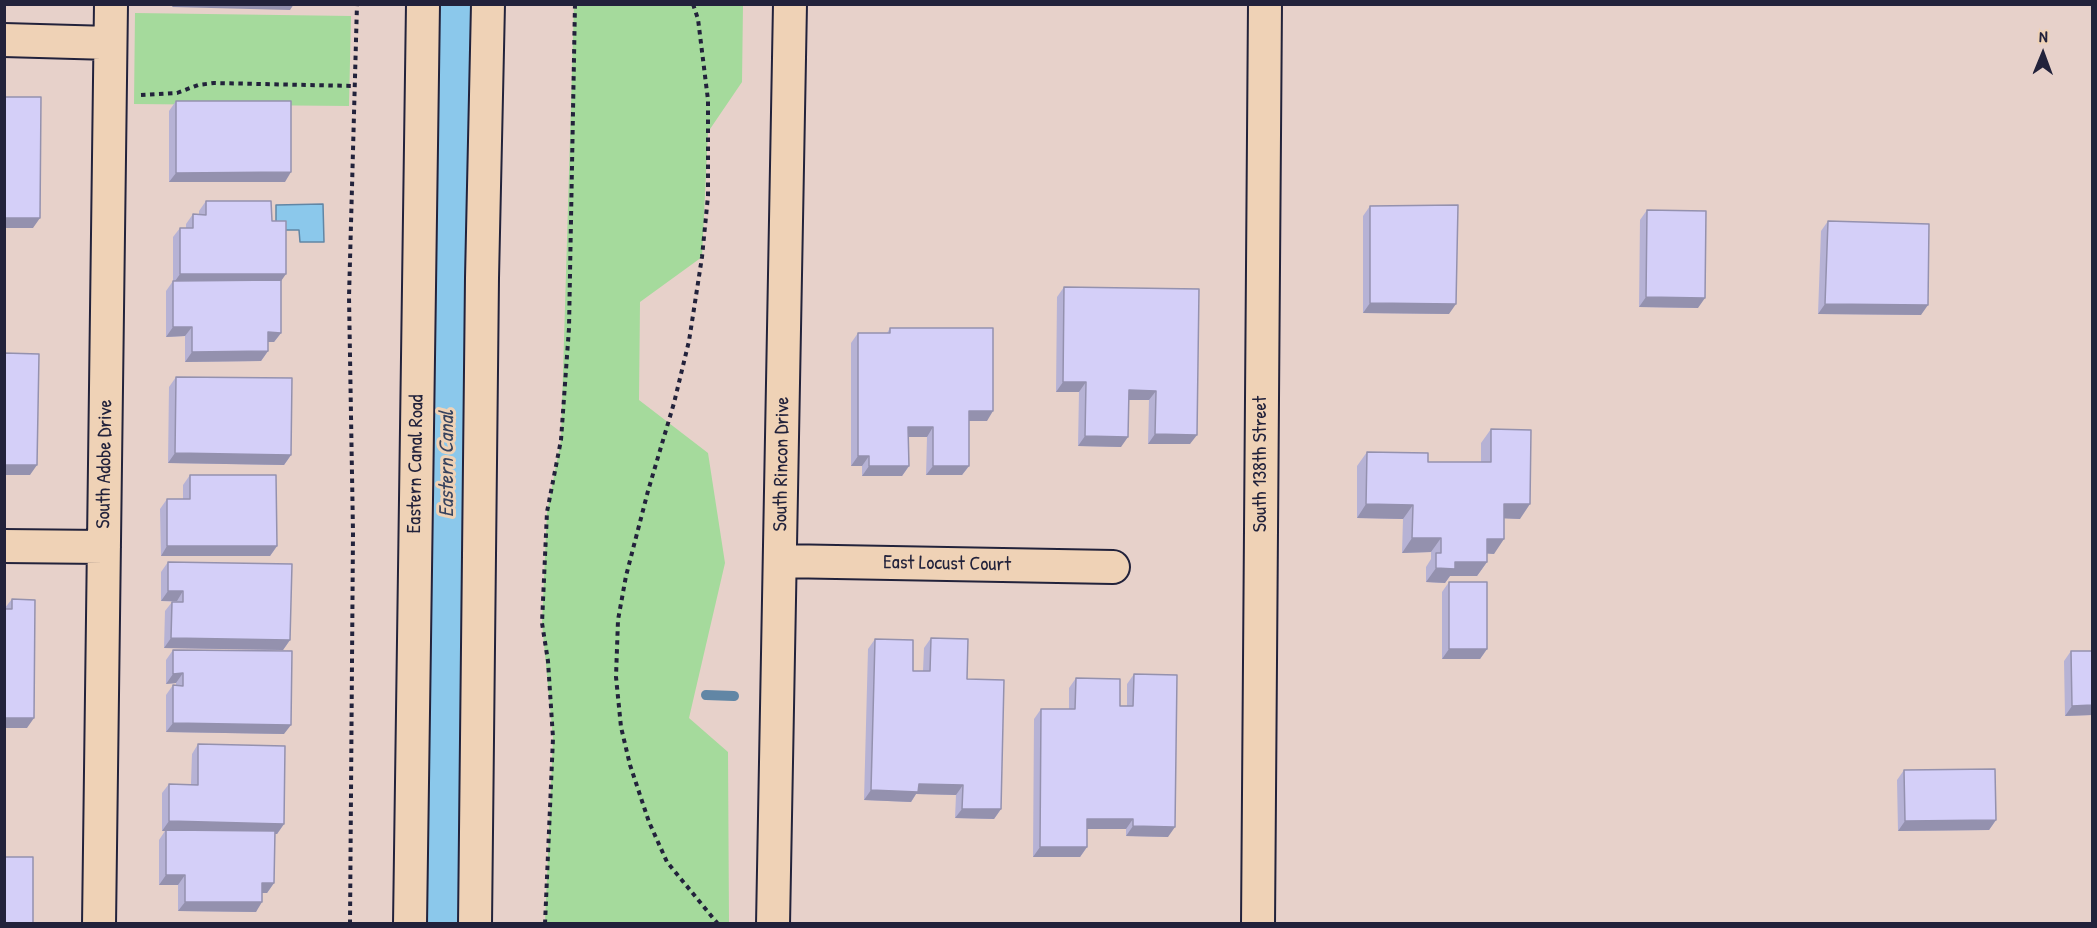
<!DOCTYPE html>
<style>
body{margin:0}
#map{position:relative;width:2097px;height:928px;overflow:hidden;background:#e7d1ca;font-family:"Patrick Hand",sans-serif}
canvas{display:block}
.frame{position:absolute;inset:0;border:6px solid #22223b;pointer-events:none}
.north{position:absolute;left:2013px;top:24px;width:60px;height:60px;-webkit-text-stroke:4px #efd2b6;paint-order:stroke;rotate:1deg;font-size:16px;font-weight:700;line-height:24px;text-align:center;color:#22223b}
.north::after{content:'';display:block;margin:auto;width:21px;height:27px;background:#22223b;clip-path:polygon(50% 0,100% 100%,50% 72%,0 100%)}
</style>
<div id="map">
<canvas width="2097" height="928"></canvas>
<div class="frame"></div>
<div class="north">N</div>
</div>
<script>
const context = document.querySelector('canvas').getContext('2d');
context.lineJoin = 'round';
function fill(path, color) {
  context.fillStyle = color;
  context.fill(path, 'evenodd');
}
function stroke(path, color, width, dash) {
  context.strokeStyle = color;
  context.lineWidth = width;
  context.lineCap = dash ? 'butt' : 'round';
  context.setLineDash(dash || []);
  context.stroke(path);
}
function write(font, color, halo, rows, align = 'center') {
  context.font = font + ' "Patrick Hand",sans-serif';
  context.lineWidth = 6;
  context.setLineDash([]);
  context.textBaseline = 'middle';
  context.strokeStyle = halo;
  context.fillStyle = color;
  for (const [text, x, y, turn = 0] of rows) {
    context.save();
    context.translate(x, y);
    context.rotate((+turn || 0) * Math.PI / 180);
    context.textAlign = isNaN(turn) ? turn : align;
    if (halo) context.strokeText(text, 0, 0);
    context.fillText(text, 0, 0);
    context.restore();
  }
}
fill(new Path2D(`
 M574,5h169l-1,77 -34,50 -6,125 -62,45 -1,98 69,53 17,110 -36,155 39,34 1,171h-184l8,-185 -11,-115 5,-111 14,-72z
 M135,13l216,3 -2,90 -215,-2z`), '#a5da9c');
const water = new Path2D(`
 M323,204l1,38h-24l-1,-12h-20l-3,-4v-21z`);
fill(water, '#8bc8eb');
stroke(water, '#6186a5', 1.5);
stroke(new Path2D(`
 M706,695l28,1`), '#6186a5', 10);
stroke(new Path2D(`
 M444,924l3,-512 8,-408`), '#8bc8eb', 34);
const minor = new Path2D(`
 M4,40l106,3
 M4,546l100,1
 M781,561l332,6
 M99,924l12,-920
 M410,924l13,-920
 M475,924l7,-646 6,-274
 M773,924l17,-920
 M1258,924l7,-920`);
stroke(minor, '#22223b', 36);
stroke(new Path2D(`
 M693,4l5,15 10,81v96l-6,61 -13,84 -15,62 -26,88 -22,85 -8,44 -2,57 5,50 9,38 19,57 18,40 51,62
 M141,95l36,-2 21,-8 16,-2 141,3
 M350,924l3,-391 -4,-236 8,-293
 M545,924l8,-186 -5,-77 -6,-38 5,-111 14,-72 8,-112 6,-324`), '#22223b', 4, [4.5, 4.5]);
stroke(minor, '#efd2b6', 32);
fill(new Path2D(`
 M176,101l109,81h-116v-71z
 M206,201l66,20 9,60v52l-7,9h-6v9l-7,10 -76,1v-26l-19,1v-46l7,-10v-44l7,-9h6v-4l7,-10 6,1v-4z
 M1370,206l79,108 -86,-1v-97z
 M1647,210l51,98 -59,-1 1,-87z
 M1828,221l93,94 -103,-1 3,-83z
 M1064,287l135,2 -9,155h-42l1,-44h-21l-7,47 -43,-1 1,-54h-23l1,-95z
 M890,328l97,93h-18v45l-7,9h-36l1,-38h-19l1,29 -7,10h-40v-10h-11v-123l7,-10h29z
 M176,377l115,78 -7,10 -116,-2 1,-76z
 M1491,429l29,90 -16,-1 -10,36 -7,-1v9l-10,14h-27l-5,7 -19,-1v-15l5,-8v-7l-29,1 1,-34 -46,-1v-52l10,-14 61,10h53v-19z
 M190,475l87,71 -7,10h-109l-1,-47 7,-10h16v-14z
 M168,562l122,78 -7,10 -119,-2 1,-37 7,-9h5l-16,-1v-29z
 M1449,582l38,67 -7,10h-38v-67z
 M12,599l15,129h-23v-119z
 M931,638l36,41 34,130 -7,10 -39,-1 1,-23 -40,-1 -5,8 -47,-2 4,-151 7,-10 38,32h10l1,-23z
 M173,650l111,84 -118,-2v-37l7,-10h3v-2l-10,1v-24z
 M2071,651h21v64l-27,1 -1,-55z
 M1134,674l34,163 -42,-1v-7h-39v18l-7,10h-47l1,-138 7,-10h28v-21l7,-10 44,28h7v-22z
 M198,744l86,80 -7,10h-2l-1,49 -7,10h-5l-6,19 -78,-1v-26h-19v-45l6,-9h-3v-38l7,-9h22l1,-30z
 M1904,770l92,50 -7,10 -91,1 -1,-51z`), '#b6b2d5');
fill(new Path2D(`
 M174,4h120l-4,6 -118,-3z
 M291,172l-6,10h-116l7,-9z
 M4,218h36l-7,10h-29z
 M180,274h106l-7,10h-106z
 M1646,297l59,1 -7,10 -59,-1z
 M1370,303l86,1 -7,10 -86,-1z
 M1825,304l103,1 -7,10 -103,-1z
 M173,327h19l-7,9 -19,1z
 M268,332l13,1 -7,9h-13z
 M268,351l-7,10 -76,1 7,-10z
 M1063,382h23l-7,10h-23z
 M1129,390l27,1 -7,9h-27z
 M969,411h24l-6,10h-25z
 M908,427h25l-6,10h-26z
 M1155,434l42,1 -7,9h-42z
 M1085,436l43,1 -7,10 -43,-1z
 M175,453l116,2 -7,10 -116,-2z
 M858,456h11l-7,10h-11z
 M4,465h33l-7,10h-26z
 M869,466h40l-7,10h-40z
 M933,466h36l-7,9h-36z
 M1366,504l47,1 -10,14 -46,-1z
 M1504,504h26l-10,15 -26,-1z
 M1412,538h29l-10,14 -29,1z
 M1487,539h17l-10,15 -17,-1z
 M167,546h110l-7,10h-109z
 M1455,562h32l-10,14h-27l-5,7 -19,-1 10,-14z
 M168,591h15l-6,10h-16z
 M171,638l119,2 -7,10 -119,-2z
 M1449,649h38l-7,10h-38z
 M183,673l-7,10 -10,1 7,-10z
 M2092,705v10l-27,1 7,-10z
 M4,718h30l-7,10h-23z
 M173,723l118,2 -7,9 -118,-2z
 M919,784l44,1 -7,10 -40,-1 -5,8 -47,-2 7,-10z
 M962,809h39l-7,10 -39,-1z
 M1087,819h46l-7,10h-46z
 M1996,820l-7,10 -91,1 7,-10z
 M169,821l115,3 -7,10 -115,-3z
 M1133,826l42,1 -7,10 -42,-1z
 M1040,847h47l-7,10h-47z
 M166,875h19l-7,10h-19z
 M262,883h12l-7,10h-12z
 M185,902h77l-6,10 -78,-1z`), '#9491ae');
const building = new Path2D(`
 M4,97h37l-1,121h-36z
 M176,101h115v71l-115,1z
 M206,201h65l1,20h14v53h-106v-46h13v-14l13,1z
 M1458,205l-2,99 -86,-1v-97z
 M1647,210l59,1 -1,87 -59,-1z
 M1828,221l101,3 -1,81 -103,-1z
 M281,280v53l-13,-1v19l-76,1v-25h-19v-46z
 M1064,287l135,2 -2,146 -42,-1 1,-43 -27,-1 -1,47 -43,-1 1,-54h-23z
 M890,328h103v83h-24v55h-36v-39h-25l1,39h-40v-10h-11v-123h32z
 M4,353l35,1 -2,111h-33z
 M176,377l116,1 -1,77 -116,-2z
 M1491,429l40,1 -1,74h-26v35h-17v23h-32v7l-19,-1v-15h5v-15h-29l1,-33 -47,-1 1,-52 61,1v9h63z
 M190,475h86l1,71h-110v-47h23z
 M168,562l124,2 -2,76 -119,-2 1,-36h11v-11h-15z
 M1449,582h38v67h-38z
 M12,599l23,1 -1,118h-30v-109h8z
 M931,638l37,1 -1,40 37,1 -3,129h-39l1,-24 -44,-1 -1,8 -47,-2 4,-151 38,1v31h17z
 M173,650l119,1 -1,74 -118,-2v-38l10,1v-13l-10,1z
 M2071,651h21v54l-20,1z
 M1134,674l43,1 -2,152 -42,-1v-7h-46v28h-47l1,-138h34l1,-31 44,1v27h13z
 M198,744l87,2 -1,78 -115,-3v-37l29,1z
 M1995,769l1,51 -91,1 -1,-51z
 M166,830l109,1 -1,52h-12v19h-77v-27h-19z
 M4,857h29v67h-29z`);
fill(building, '#d4cff8');
stroke(building, '#9491ae', 1.5);
write('20px', '#22223b', '#efd2b6', [
 ["South Adobe Drive",105,464,-89],
 ["Eastern Canal Road",416,464,-89],
 ["South Rincon Drive",782,464,-89],
 ["South 138th Street",1261,464,-90],
 ["East Locust Court",947,564,1]
]);
write('italic 21px', '#37435e', '#efd2b6', [
 ["Eastern Canal",447,464,-90]
]);
</script>
